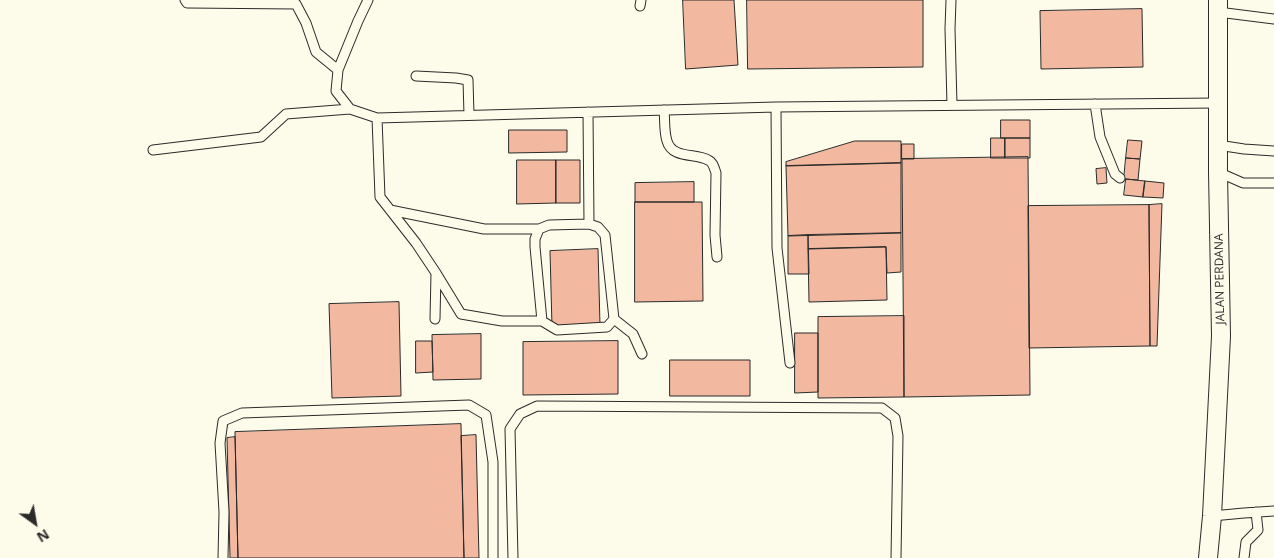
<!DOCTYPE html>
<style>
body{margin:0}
#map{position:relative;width:1274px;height:558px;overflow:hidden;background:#fdfbea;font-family:"Open Sans",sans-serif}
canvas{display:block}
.north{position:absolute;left:10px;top:498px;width:50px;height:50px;-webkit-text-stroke:4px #fdfbea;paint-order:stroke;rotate:148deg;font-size:14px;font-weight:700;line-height:20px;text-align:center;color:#2b2b2b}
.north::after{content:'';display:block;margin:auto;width:18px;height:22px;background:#2b2b2b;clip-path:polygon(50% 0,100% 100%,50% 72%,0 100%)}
</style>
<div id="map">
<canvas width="1274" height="558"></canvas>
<div class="north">N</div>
</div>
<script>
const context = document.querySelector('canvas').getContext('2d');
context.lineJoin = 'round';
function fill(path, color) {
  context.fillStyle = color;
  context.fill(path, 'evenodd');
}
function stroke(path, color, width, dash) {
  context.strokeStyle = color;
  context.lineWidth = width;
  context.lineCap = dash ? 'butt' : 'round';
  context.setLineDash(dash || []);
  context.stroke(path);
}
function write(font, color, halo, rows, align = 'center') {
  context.font = font + ' "Open Sans",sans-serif';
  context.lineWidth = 4;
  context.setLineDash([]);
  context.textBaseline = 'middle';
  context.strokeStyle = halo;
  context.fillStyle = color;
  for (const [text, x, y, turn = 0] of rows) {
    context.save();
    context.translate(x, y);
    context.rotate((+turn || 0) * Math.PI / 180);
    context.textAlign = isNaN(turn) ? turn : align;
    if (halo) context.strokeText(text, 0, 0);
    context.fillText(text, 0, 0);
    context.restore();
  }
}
const building = new Path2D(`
 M683,0h51l4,65 -52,4z
 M747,0h176v67l-175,2z
 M1142,9l1,58 -102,2 -1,-58z
 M1001,120h29v18h-29z
 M509,130h58v22l-58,1z
 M991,138h14v20h-14z
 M1005,138h25v20h-25z
 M1128,140l14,1 -2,18 -14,-1z
 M855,141h46v22l-115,3v-4z
 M902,144h12v15h-12z
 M1028,157l2,238 -126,2 -2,-238z
 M1126,158l14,1 -2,21 -14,-1z
 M517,160h39v43l-39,1z
 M556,160h24v43h-24z
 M901,163v70l-113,3 -2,-70z
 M1106,168l1,15 -10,1 -1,-15z
 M1126,179l19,2 -2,16 -19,-2z
 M1145,181l19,2 -1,15 -20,-1z
 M694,182v20h-59v-19z
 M635,202h67l1,99 -68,1z
 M1162,204l-5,142h-7l-1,-141z
 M1149,205l1,141 -121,2 -1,-142z
 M901,233v39l-14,1 -1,-26 -78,2v-14z
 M808,235l1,39h-21v-38z
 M886,247l1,53 -78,2 -1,-53z
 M598,249l2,76 -48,2 -2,-76z
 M399,302l2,94 -69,2 -3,-94z
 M904,316v81l-86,1v-81z
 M795,333h23v59l-23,1z
 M481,334v45l-48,1 -1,-45z
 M416,341h16l1,31 -17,1z
 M618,341v53l-95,1v-53z
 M670,360h80v36h-80z
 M461,424l3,134h-226l-3,-126z
 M476,435l3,123h-15l-3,-122z
 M235,437l3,121h-8l-3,-120z`);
fill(building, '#f2b8a0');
stroke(building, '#2b2b2b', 1);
const lane = new Path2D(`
 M185,0l2,3 109,1 10,19 10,29 22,18
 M951,0l-1,29 2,76
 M640,6l1,-6
 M1218,12l56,7
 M416,76l40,2 12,2 1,35
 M1095,104l5,33 15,37 5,4
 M776,107l1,141 13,115
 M350,109l-14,-18 2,-21 20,-49 10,-21
 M664,110c1,10 0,22 3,31 5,18 29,12 41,19 5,2 6,7 8,13l-1,62 2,22
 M588,112l1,112
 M377,118l3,79 36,46 20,30 -1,46
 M1218,145l26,4 30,2
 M153,150l108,-13 25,-23 64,-5 27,9 399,-11 442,-4
 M1218,172l25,11h31
 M390,210l94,19h55l10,-4 40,-1 9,3 7,8 9,84 19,15 9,20
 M539,229l-4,10v8l7,74 15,9 50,-3 7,-8
 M436,273l25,41 41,7h40
 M1212,516l32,-3 30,-2
 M223,558l1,-46 -4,-69 3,-22 19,-8 227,-8 17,10 7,47v96
 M513,558l-3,-129 10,-15 17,-8 345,2 13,10 3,18 -2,122
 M1244,558l2,-16 12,-12 -2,-18`);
const street = new Path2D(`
 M1208,558l4,-42 9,-180 -3,-164v-172`);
stroke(lane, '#2b2b2b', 11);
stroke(street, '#2b2b2b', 20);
stroke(lane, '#fdfbea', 9);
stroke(street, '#fdfbea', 18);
write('12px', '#2b2b2b', '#fdfbea', [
 ["JALAN PERDANA",1220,279,-91]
]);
</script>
